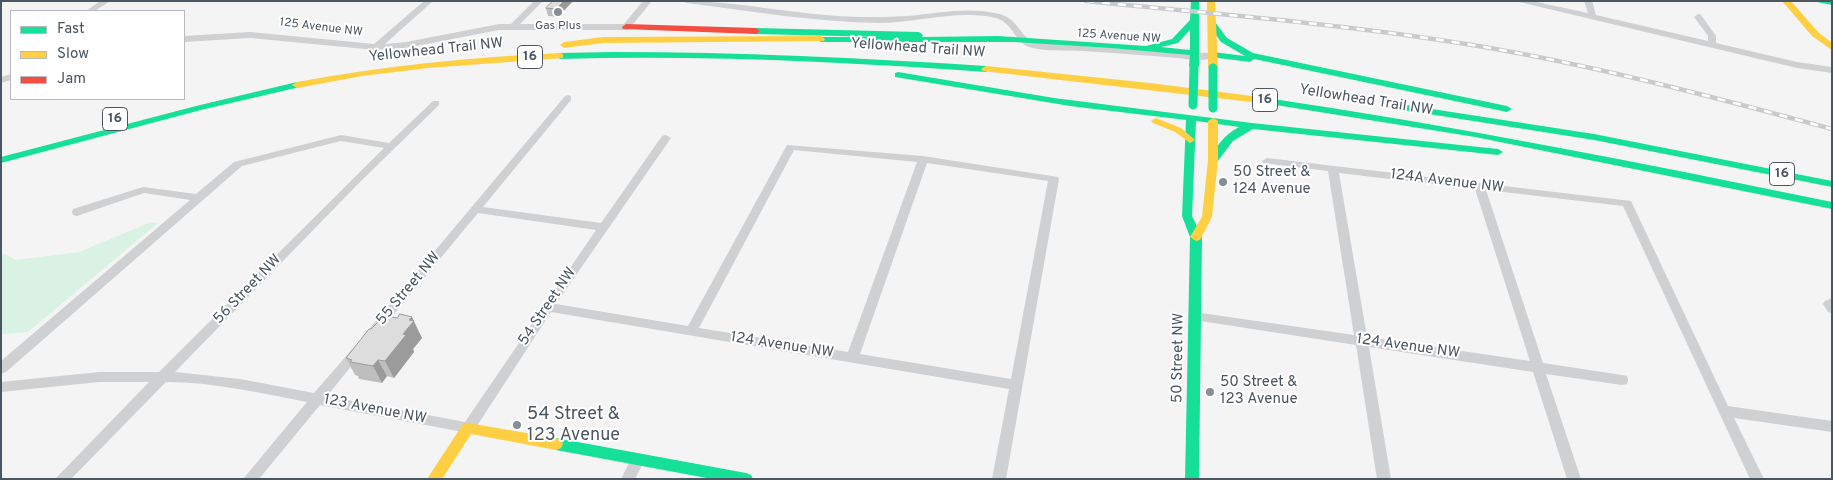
<!DOCTYPE html>
<style>
body{margin:0}
#map{position:relative;width:1833px;height:480px;overflow:hidden;background:#f4f4f4;font-family:Overpass,sans-serif}
canvas{display:block}
.frame{position:absolute;inset:0;border:2px solid #4a5661;pointer-events:none}
.legend{position:absolute;left:10px;top:10px;width:175px;height:90px;box-sizing:border-box;background:#fff;border:1px solid #b7bbc0;margin:0;padding:6px 9px;list-style:none;font-size:15px;color:#4a5661}
.legend li{display:flex;align-items:center;gap:10px;height:25px}
.legend b{width:25px;border:1px solid #b7bbc0}
</style>
<div id="map">
<canvas width="1833" height="480"></canvas>
<div class="frame"></div>
<ul class="legend">
<li><b style="height:6px;background:#16e098"></b>Fast</li>
<li><b style="height:6px;background:#ffcf43"></b>Slow</li>
<li><b style="height:6px;background:#f24e42"></b>Jam</li>
</ul>
</div>
<script>
const context = document.querySelector('canvas').getContext('2d');
context.lineJoin = 'round';
function fill(path, color) {
  context.fillStyle = color;
  context.fill(path, 'evenodd');
}
function stroke(path, color, width, dash) {
  context.strokeStyle = color;
  context.lineWidth = width;
  context.lineCap = dash ? 'butt' : 'round';
  context.setLineDash(dash || []);
  context.stroke(path);
}
function write(font, color, halo, rows, align = 'center') {
  context.font = font + ' Overpass,sans-serif';
  context.lineWidth = 4;
  context.setLineDash([]);
  context.textBaseline = 'middle';
  context.strokeStyle = halo;
  context.fillStyle = color;
  for (const [text, x, y, turn = 0] of rows) {
    context.save();
    context.translate(x, y);
    context.rotate((+turn || 0) * Math.PI / 180);
    context.textAlign = isNaN(turn) ? turn : align;
    if (halo) context.strokeText(text, 0, 0);
    context.fillText(text, 0, 0);
    context.restore();
  }
}
fill(new Path2D(`
 M151,222l7,1 -130,109 -27,2v-82l15,8 63,-8z`), '#d9f2e3');
fill(new Path2D(`
 M100,1h10l-15,10h-9z
 M424,1h9l-48,43 21,-2 93,-18h12l23,-23h9l-23,23h104l19,-23h9l-23,28 -3,1h-127l-93,18 -30,2 -126,-12 -66,4v-6l66,-4 124,12z
 M682,1c59,0 118,15 177,16 17,0 33,0 49,-1 29,-3 59,-9 87,-3 25,4 23,24 41,30 48,3 96,6 144,10 9,1 32,-2 37,2 -9,8 -29,4 -40,3 -32,-3 -63,-5 -95,-7 -16,-1 -37,1 -53,-4 -14,-5 -17,-25 -33,-29 -36,-9 -81,5 -117,5 -65,-1 -129,-12 -193,-20z
 M1515,1h17l56,12 -4,-12h8l4,14 112,26v-5l-14,-19 4,-3 3,1 15,21v7l81,19 35,5v6l-35,-5z
 M11,74v6l-10,3v-6z
 M568,95l3,1v4l-88,107 118,16 61,-87 4,-1 5,3 -115,166 132,22 99,-181 136,11 135,21 1,2 -53,300h-14l17,-90 -458,-77 -78,120 -5,1 -148,-28 -61,74h-16l64,-77c-47,-9 -94,-20 -141,-20l-95,97h-16l94,-97h-50l-98,10v-10l98,-10h60l225,-224 -43,-7 -99,25 -236,206 -5,2v-13l189,-161 -46,-7 -67,23 -4,-1 -1,-3 1,-3 70,-22 53,7 38,-32 107,-27 48,8 44,-42h6v4l-81,79 -183,188 65,7 74,14 40,-46h8l2,3 -2,3 -35,43 138,26 131,-192 -118,-17 -103,124h-8l-2,-3 200,-238zM794,150l123,12 -69,190 -149,-24zM927,163l121,18 -37,198 -151,-25z
 M1267,158l364,43 97,205 104,15v11l-98,-14 30,61h-14l-127,-273 -137,-16 57,173 79,12 5,1 1,4 -1,4 -5,1 -76,-11 35,105h-14l-34,-107 -164,-25 22,132h-14l-21,-134 -162,-25 -4,-1 -2,-3 2,-3 4,-1 160,23 -26,-164 -65,-8 -1,-2zM1339,173l136,16 55,172 -163,-24z
 M1832,298v15l-4,-1 -5,-8 2,-3z
 M638,453l5,2 2,4 -10,20h-14l12,-24z`), '#ced0d2');
fill(new Path2D(`
 M1191,1h8v65l-5,3 -5,-3 1,-11 -80,-7 -96,-6h-193l-4,-3 1,-2h63l-125,-3 -4,-3 4,-3 163,4 4,3 -1,2 76,-1 148,10 26,-7 18,-19zM1190,30v20l-29,-3 17,-4z
 M1812,1h20v4z
 M1212,21l3,1 12,16 26,15 254,53 5,3 -5,3 -253,-53 -4,3 -40,-5 -1,-2 4,-3 32,4 -24,-14 -13,-18z
 M613,52c125,0 249,6 373,14l5,3 -5,3c-142,-10 -284,-17 -426,-13l-4,-3 4,-3z
 M898,72l156,26 198,25 246,26 5,3 -5,3 -245,-26 -20,12 -16,21 -4,1 -5,-3c8,-13 17,-26 31,-33l-43,-6 -4,95 10,21 -3,242h-14l5,-242 -8,-21 4,-96 -116,-14 -175,-29v-4z
 M297,82l3,1v4l-99,23 -200,53v-6l195,-51z
 M1260,97c192,28 382,66 572,105v7l-357,-72 -218,-35v-4z
 M1387,102l207,32 238,47v6l-238,-47 -210,-33v-4z
 M556,438l190,35 5,2 2,4h-41l-156,-29 -5,-2 -2,-4 2,-4z`), '#16e098');
fill(new Path2D(`
 M1207,1h8l3,67 -5,3 -5,-3z
 M1782,1h9l27,31 14,11v7l-20,-14z
 M821,36l4,3 -1,2 -221,2 -39,5 -4,-3 4,-3 39,-5z
 M560,53l3,1v4l-135,10 -66,8 -65,12 -5,-3 5,-3c87,-16 174,-25 263,-29z
 M986,66l164,17 110,14 5,3 -5,3 -277,-32 -2,-2z
 M1156,118l25,10 14,12 -5,3 -15,-11 -22,-9 -2,-2z
 M1213,118l5,3v39l-6,57 -12,23 -4,1 -6,-4 12,-20 6,-57v-39z
 M468,423l88,15 5,2 2,4 -2,4 -5,2 -85,-16 -29,45h-15l36,-55z`), '#ffcf43');
fill(new Path2D(`
 M626,24l130,4 4,3 -4,3 -133,-5 -1,-2z`), '#f24e42');
const rail = new Path2D(`
 M1086,1c129,13 258,23 386,44 122,20 241,52 360,84`);
stroke(rail, '#c9cacc', 4.5);
stroke(rail, '#fff', 2.5, [8]);
stroke(new Path2D(`
 M1213,68v40
 M1193,105l1,-39`), '#16e098', 9);
fill(new Path2D(`
 M553,1h20l-15,16 -10,-1 -2,-8z
 M420,334l2,4 -9,11 1,3 -20,26 -7,-2 -5,7 -23,-4 -1,-3 -3,-1 -9,-17z`), '#bebebf');
fill(new Path2D(`
 M564,1h9l-15,16 -2,-8z
 M412,317l8,17 2,4 -9,11 1,3 -20,26 -9,-17 18,-27 6,-14z
 M378,360l9,16 -5,7 -9,-17z`), '#9b9b9b');
const building = new Path2D(`
 M553,1h11l-8,8 -10,-1z
 M400,314l12,3 -3,3 5,1 -11,13 3,1 -21,26 -7,-1 -5,6 -23,-4 2,-2 -6,-2 23,-29h2l7,-7h4l5,-6 10,2z`);
fill(building, '#ddddde');
stroke(building, '#9b9b9b', 1);
for (const [x, y, r, color] of [
 [558,12,5,"#868d94"],
 [1223,182,5,"#868d94"],
 [1210,392,5,"#868d94"],
 [517,425,5,"#868d94"]
]) {
  const dot = new Path2D();
  dot.arc(x, y, r, 0, 2 * Math.PI);
  context.fillStyle = color;
  context.fill(dot);
  stroke(dot, '#fff', 2);
}
write('12px', '#4a5661', '#fff', [
 ["Gas Plus",558,27]
]);
write('12px', '#4a5661', '#fff', [
 ["125 Avenue NW",321,28,7],
 ["125 Avenue NW",1119,37,4]
]);
for (const [x, y, w] of [
 [530,57,25],
 [1265,100,25],
 [115,119,25],
 [1782,174,25]
]) {
  const box = new Path2D();
  box.roundRect(x - w / 2, y - 11.5, w, 23, 4);
  context.fillStyle = '#fff';
  context.fill(box);
  stroke(box, '#4a5661', 1);
}
write('bold 14px', '#4a5661', null, [
 ["16",530,57],
 ["16",1265,100],
 ["16",115,119],
 ["16",1782,174]
]);
write('15px', '#4a5661', '#fff', [
 ["Yellowhead Trail NW",918,49,4],
 ["Yellowhead Trail NW",436,51,-6],
 ["Yellowhead Trail NW",1366,101,9],
 ["124A Avenue NW",1447,182,7],
 ["55 Street NW",409,289,-50],
 ["56 Street NW",248,290,-46],
 ["54 Street NW",548,307,-56],
 ["124 Avenue NW",782,346,9],
 ["124 Avenue NW",1408,347,8],
 ["50 Street NW",1179,358,-89],
 ["123 Avenue NW",375,410,11]
]);
write('15px', '#4a5661', '#fff', [
 ["50 Street &",1233,173],
 ["124 Avenue",1233,190],
 ["50 Street &",1220,383],
 ["123 Avenue",1220,400]
], 'left');
write('18px', '#4a5661', '#fff', [
 ["54 Street &",527,415],
 ["123 Avenue",527,436]
], 'left');
</script>
